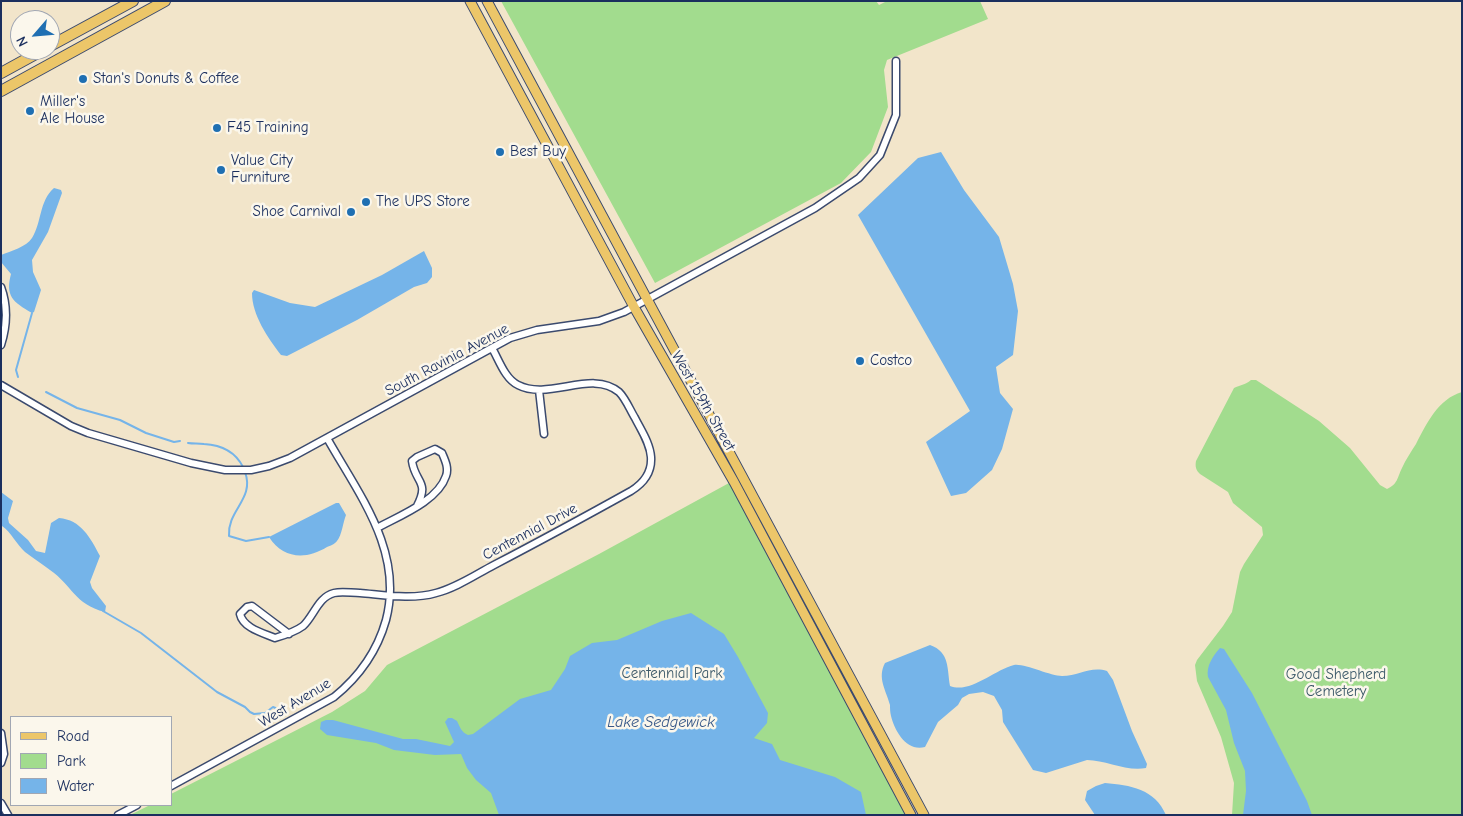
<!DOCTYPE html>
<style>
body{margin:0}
#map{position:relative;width:1463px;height:816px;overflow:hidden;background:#f2e5ca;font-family:"Comic Neue",sans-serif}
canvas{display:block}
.frame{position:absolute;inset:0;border:2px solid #1b2f5e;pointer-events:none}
.legend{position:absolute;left:10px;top:716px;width:162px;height:90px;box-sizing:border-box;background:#fbf7ec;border:1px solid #a1a7b3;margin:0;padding:6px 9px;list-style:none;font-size:15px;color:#1b2f5e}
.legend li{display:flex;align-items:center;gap:10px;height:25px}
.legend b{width:25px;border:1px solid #a1a7b3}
.north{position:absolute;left:10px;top:10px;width:50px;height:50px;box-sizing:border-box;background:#fbf7ec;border:1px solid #a1a7b3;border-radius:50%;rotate:243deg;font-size:14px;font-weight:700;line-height:20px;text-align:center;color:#1b2f5e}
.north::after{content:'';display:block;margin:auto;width:18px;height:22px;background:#1f6fb2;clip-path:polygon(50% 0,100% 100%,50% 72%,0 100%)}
</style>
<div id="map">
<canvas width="1463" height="816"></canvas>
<div class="frame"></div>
<ul class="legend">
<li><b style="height:6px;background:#ecc669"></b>Road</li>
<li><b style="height:14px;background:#a2dc8e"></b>Park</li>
<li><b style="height:14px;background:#75b4e9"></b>Water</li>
</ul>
<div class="north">N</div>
</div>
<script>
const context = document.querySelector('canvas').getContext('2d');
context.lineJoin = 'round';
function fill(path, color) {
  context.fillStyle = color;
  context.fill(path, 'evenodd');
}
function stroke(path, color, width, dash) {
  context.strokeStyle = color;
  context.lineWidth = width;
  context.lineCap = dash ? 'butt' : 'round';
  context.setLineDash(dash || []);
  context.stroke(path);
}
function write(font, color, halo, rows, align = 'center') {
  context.font = font + ' "Comic Neue",sans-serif';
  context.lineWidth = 5;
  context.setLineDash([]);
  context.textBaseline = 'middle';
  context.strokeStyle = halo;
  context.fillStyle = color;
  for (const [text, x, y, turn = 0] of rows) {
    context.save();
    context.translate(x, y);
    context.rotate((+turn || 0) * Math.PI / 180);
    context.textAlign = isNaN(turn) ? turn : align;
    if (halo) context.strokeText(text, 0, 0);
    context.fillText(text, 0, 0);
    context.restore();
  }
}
fill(new Path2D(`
 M501,1h375l3,4 8,-4h93l8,18 -101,41 -3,10 4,37 -17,45 -30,31 -186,100z
 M1251,380h5l63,41 31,27 30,37 7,4c11,-5 10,-11 15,-21 4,-9 9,-16 14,-24 11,-21 22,-45 46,-52v423h-230l2,-32 -13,-46 -24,-56 -2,-16 2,-5 26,-34 9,-14 8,-40 4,-8 19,-29 -1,-8 -29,-24 -5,-11 -28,-18c-4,-4 -5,-7 -4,-13l38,-73c6,-3 11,-3 17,-8z
 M729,483l24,41 153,291h-776l20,-10h21v-11l161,-82 33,-21 22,-26 212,-111z`), '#a2dc8e');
fill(new Path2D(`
 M941,152l23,38 35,47 14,47 5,27 -5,44 -17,12 4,26 13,16 -11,40 -10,21 -26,23 -15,3 -25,-54 44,-31 -112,-196 60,-57z
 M54,188l7,2 1,3 -14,39 -16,28 1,12 8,18 -7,22 -2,1c-19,-11 -27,-17 -21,-39l-10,-12v-7c10,-4 25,-8 31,-17 10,-16 7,-37 22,-50z
 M424,251l8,17v9l-5,6 -13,4 -57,33 -70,36 -6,-1c-13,-17 -29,-40 -29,-62l2,-3 36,13 25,4 67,-32z
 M1,492l12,9 -5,17 1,5 19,17 8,11 9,2 6,-30 8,-5c22,2 31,19 41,38l-10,26 2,6 14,18 -1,6c-31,-8 -32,-26 -55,-42 -8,-6 -17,-12 -25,-18 -8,-7 -14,-20 -23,-26z
 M336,503h3l7,12c-3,7 -4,20 -9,26 -2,3 -7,5 -10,6 -21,13 -44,12 -58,-10z
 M691,613l33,21 14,23 30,56 -1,10 -13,15 18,6 8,16 55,17 26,15 5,23h-367l-8,-22 -15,-13 -9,-12 -6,-14 -26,1 -41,-5 -18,-7 -49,-8 -7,-6 1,-7 5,-2h7l70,19h13l34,7 4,-4 -9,-20 3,-4h4l5,3c3,6 4,11 11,14l5,-1 47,-35 31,-9 14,-21 5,-13 22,-13 25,-3 45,-19z
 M930,645c20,7 17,24 20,41 20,8 44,-16 64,-21 10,-2 36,11 48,11 17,0 28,-10 45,-5l6,9 19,51 15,33 -1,4c-19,4 -40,-8 -59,-8l-41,13 -13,-3 -30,-48 -1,-12 -8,-14 -11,-4 -14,2 -7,4 -4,7 -20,17 -13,25c-18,5 -30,-15 -34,-31 -1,-4 -1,-8 -1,-11 -4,-15 -13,-27 -5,-42z
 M1220,648l4,1 28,44 55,108 5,14h-69l3,-24 -1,-20 -11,-28 -8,-33 -18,-33c-2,-11 5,-21 12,-29z
 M1105,783c25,2 50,6 61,32h-71l-10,-15 2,-9 9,-5z`), '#75b4e9');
stroke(new Path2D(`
 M18,377l-2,-7 16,-57
 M46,392l31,16 43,12 26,13 28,9 6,-1
 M188,443c6,1 10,0 16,1 17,1 31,7 39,23
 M245,472c10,27 -18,38 -16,64l17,5 23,-4
 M103,611l38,22 76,59 28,15 5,5 4,2 11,-1 8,-6 5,2`), '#75b4e9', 2);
const minor = new Path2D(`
 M1,287c7,19 6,39 0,58
 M1,385l70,41 17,7 103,30 34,7h26l18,-4 21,-8 220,-120 27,-8 62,-9 25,-9 191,-104 44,-30 21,-23 16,-40v-54
 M539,390l5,44
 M377,528c22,-12 61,-27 69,-52 3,-8 -1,-16 -4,-23l-7,-4 -18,8 -5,4c3,22 18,20 5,45
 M289,634l-37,-28 -5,1 -7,7c3,14 23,19 35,24 10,-3 20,-6 28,-12 11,-10 15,-29 31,-33 8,-2 17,0 26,0 24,2 52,7 76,0 20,-5 39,-18 58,-28 46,-24 92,-49 137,-74 13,-8 21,-19 20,-34 -1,-14 -10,-27 -16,-39 -5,-8 -9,-19 -16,-26 -27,-23 -70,9 -101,-7 -13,-6 -19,-25 -26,-37
 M1,733l3,21 -3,9
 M171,786l163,-89c26,-21 43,-45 52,-77 18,-69 -27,-125 -59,-182
 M1,803l7,12
 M118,815l19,-10`);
const major = new Path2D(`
 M470,1l164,306 100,175 177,333
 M487,1c147,270 290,543 437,814`);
const highway = new Path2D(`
 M50,46l83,-45
 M1,73l42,-23
 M1,91l164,-90`);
stroke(minor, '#3b4a6e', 9);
stroke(major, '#3b4a6e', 11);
stroke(highway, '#3b4a6e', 12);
stroke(minor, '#fff', 6);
stroke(major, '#ecc669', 9);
stroke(highway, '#ecc669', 10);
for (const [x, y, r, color] of [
 [83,79,5,"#1f6fb2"],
 [30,111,5,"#1f6fb2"],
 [217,128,5,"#1f6fb2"],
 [500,152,5,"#1f6fb2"],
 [221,170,5,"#1f6fb2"],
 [366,202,5,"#1f6fb2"],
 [351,212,5,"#1f6fb2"],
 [860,361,5,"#1f6fb2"]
]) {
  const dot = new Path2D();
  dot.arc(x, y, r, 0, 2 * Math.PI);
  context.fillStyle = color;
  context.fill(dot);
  stroke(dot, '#fbf7ec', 2);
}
write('15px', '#1b2f5e', '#fbf7ec', [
 ["Stan's Donuts & Coffee",93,79],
 ["Miller's",40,102],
 ["Ale House",40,119],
 ["F45 Training",227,128],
 ["Best Buy",510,152],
 ["Value City",231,161],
 ["Furniture",231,178],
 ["The UPS Store",376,202],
 ["Shoe Carnival",341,212,"right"],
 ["Costco",870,361]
], 'left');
write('15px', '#1b2f5e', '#fbf7ec', [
 ["South Ravinia Avenue",447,360,-28],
 ["West 159th Street",703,401,60],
 ["Centennial Drive",530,532,-28],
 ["West Avenue",295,703,-31]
]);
write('15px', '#3d5a6a', '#fbf7ec', [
 ["Centennial Park",672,674],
 ["Good Shepherd",1336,675],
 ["Cemetery",1336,692]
]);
write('italic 16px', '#365788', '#fbf7ec', [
 ["Lake Sedgewick",661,722]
]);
</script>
